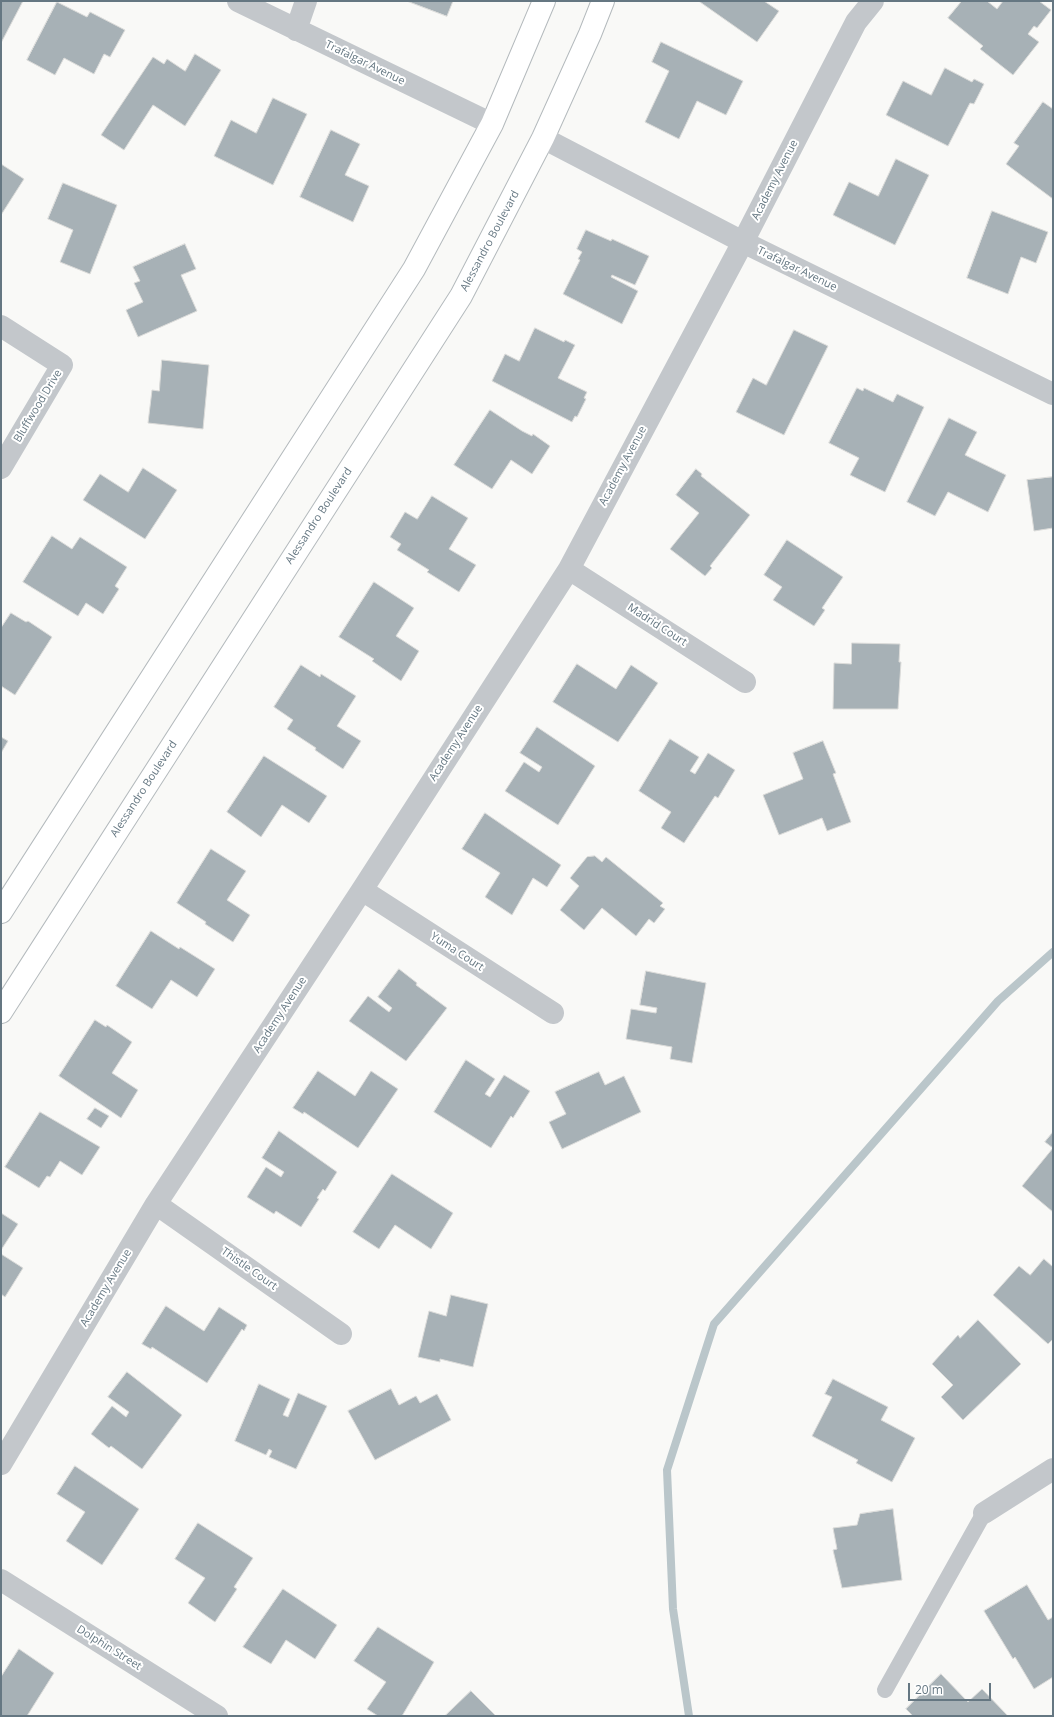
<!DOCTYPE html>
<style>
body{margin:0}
#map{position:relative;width:1054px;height:1717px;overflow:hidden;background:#f9f9f7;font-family:"Open Sans",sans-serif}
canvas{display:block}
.frame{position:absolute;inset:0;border:2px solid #657782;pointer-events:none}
.scale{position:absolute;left:908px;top:1683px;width:83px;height:18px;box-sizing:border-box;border:2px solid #657782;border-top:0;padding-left:5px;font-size:12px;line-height:14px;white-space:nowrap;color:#657782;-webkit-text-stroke:3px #fff;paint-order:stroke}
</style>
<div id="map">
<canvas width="1054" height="1717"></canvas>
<div class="frame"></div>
<div class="scale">20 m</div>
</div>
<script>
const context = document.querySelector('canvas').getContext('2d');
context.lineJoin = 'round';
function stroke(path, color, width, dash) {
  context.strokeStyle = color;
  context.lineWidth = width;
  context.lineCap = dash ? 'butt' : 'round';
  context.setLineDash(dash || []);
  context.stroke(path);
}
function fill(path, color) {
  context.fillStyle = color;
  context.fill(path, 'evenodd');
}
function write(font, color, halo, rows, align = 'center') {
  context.font = font + ' "Open Sans",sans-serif';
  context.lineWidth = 4;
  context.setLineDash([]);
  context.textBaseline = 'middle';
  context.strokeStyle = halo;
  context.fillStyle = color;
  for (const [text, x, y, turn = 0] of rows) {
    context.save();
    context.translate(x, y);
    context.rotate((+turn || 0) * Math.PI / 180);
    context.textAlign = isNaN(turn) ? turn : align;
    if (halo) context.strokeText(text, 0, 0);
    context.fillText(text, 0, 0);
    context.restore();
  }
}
stroke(new Path2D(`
 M689,1716l-16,-107 -6,-139 47,-146 284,-323 55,-49`), '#bac6ca', 8);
const building = new Path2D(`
 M1,1h22l-22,42z
 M407,1h46l-6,15z
 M701,1h63l15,10 -22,31 -57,-40z
 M962,1h25l10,8 6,-8h36l12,9 -14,18 -3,-2 -6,8 11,8 -26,33 -33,-26 3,-3 -35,-28z
 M57,2l30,15 3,-5 35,18 -15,27 -6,-3 -10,20 -30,-16 -9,17 -28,-15z
 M661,42l82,39 -17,34 -29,-14 -18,38 -34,-17 24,-51 -17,-9z
 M195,54l26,16 -36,56 -32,-21 -29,45 -23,-15 52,-78 11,7 3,-5 18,12z
 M945,68l27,14 2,-3 10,5 -10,20 -4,-1 -22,43 -62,-31 17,-34 28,14z
 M273,98l34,16 -34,71 -59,-29 17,-36 25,13z
 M1043,102l10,7v90l-47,-35 13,-18 -5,-3z
 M331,130l29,14 -15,31 24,11 -16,36 -53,-25z
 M896,159l33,16 -34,70 -62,-30 16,-33 29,14z
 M1,164l23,15 -23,36z
 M63,183l54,22 -27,69 -30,-12 13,-32 -25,-11z
 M992,211l56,21 -12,31 -15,-6 -13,37 -41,-16z
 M586,230l25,11 1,-2 37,17 -14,29 -23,-10 -1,2 27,14 -16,33 -59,-30 17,-34 -2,-1 4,-7 -5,-3z
 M185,244l11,25 -15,6 16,36 -59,26 -12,-27 17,-8 -9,-19 6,-2 -7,-14z
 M535,328l29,14 1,-2 10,5 -17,33 29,14 -3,6 2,1 -9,18 -2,-1 -3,6 -80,-41 13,-27 14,7z
 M794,330l34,16 -44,89 -48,-23 17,-34 13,7z
 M162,360l47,5 -6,64 -55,-6 4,-33 7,1z
 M857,388l6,3 1,-3 29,14 4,-8 27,13 -39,85 -35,-17 9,-17 -30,-15z
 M490,410l32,21 10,5 1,-2 17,12 -18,28 -21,-14 -19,29 -38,-24z
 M949,418l28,14 -12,23 41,20 -18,37 -40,-20 -13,24 -28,-14z
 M143,468l34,22 -32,49 -62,-39 17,-26 28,18z
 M696,469l6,5 -1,2 49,39 -40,51 2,2 -7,8 -35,-27 29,-36 -23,-18z
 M1053,477v51l-19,3 -7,-51z
 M432,496l36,22 -19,31 27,16 -17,27 -32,-20 2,-2 -32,-20 4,-6 -11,-7 15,-25 12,7z
 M52,536l20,13 8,-12 47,30 -12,19 4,3 -16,25 -17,-11 -8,13 -55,-34z
 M787,540l56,37 -21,31 3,2 -11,16 -41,-26 9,-13 -18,-12z
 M374,582l40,26 -18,28 23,15 -18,30 -29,-20 2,-2 -35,-22z
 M11,613l15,9 2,-1 24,16 -37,58 -14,-9v-58z
 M852,643l48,1 -1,18h2l-3,47h-65l1,-46 17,1z
 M577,664l39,25 15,-24 27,18 -40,59 -65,-40z
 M301,665l19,12 1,-3 35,22 -19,30 24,15 -18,28 -28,-19 1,-2 -29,-19 6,-9 -19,-13z
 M537,727l58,39 -37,59 -53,-34 19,-29 15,10 3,-5 -22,-14z
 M1,737l7,4 -7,12z
 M670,739l29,18 -9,14 5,3 13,-21 27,17 -17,28 -3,-2 -31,47 -23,-15 10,-16 -32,-21z
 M823,741l13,32 -3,1 18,48 -24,9 -5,-13 -43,17 -16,-40 40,-16 -10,-26z
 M264,756l63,40 -18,27 -27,-18 -21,32 -34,-25z
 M485,813l76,52 -14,22 -14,-9 -21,37 -27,-18 15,-24 -38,-24z
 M211,849l35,22 -19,29 23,15 -17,27 -28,-18 1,-2 -29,-19z
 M595,856l7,6 4,-5 57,46 -3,3 5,3 -11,14 -5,-4 -13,17 -34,-28 -18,22 -24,-20 19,-24 -9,-8 17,-21z
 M151,931l28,18 1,-2 35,22 -18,28 -26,-17 -19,29 -36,-23z
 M399,969l18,14 -1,2 31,23 -41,53 -57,-40 19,-25 21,16 3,-4 -14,-11z
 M646,971l60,12 -14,80 -22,-4 2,-12 -46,-8 5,-30 25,4 1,-5 -17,-3z
 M95,1020l11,7 1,-2 25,17 -20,31 26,17 -17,28 -62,-42z
 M466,1060l29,19 -10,15 5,3 14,-22 26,16 -17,27 -2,-2 -20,32 -57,-36z
 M318,1071l37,25 16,-25 27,18 -40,59 -54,-36 -1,2 -10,-6z
 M599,1072l6,13 19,-9 17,36 -79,37 -13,-27 17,-8 -11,-22z
 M95,1108l14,8 -8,12 -14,-9z
 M40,1112l60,35 -18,28 -22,-14 -10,16 -3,-1 -8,12 -34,-21z
 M279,1131l58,41 -12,19 -2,-2 -6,9 2,1 -18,28 -25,-16 -2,3 -27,-17 19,-30 15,10 3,-5 -22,-14z
 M1053,1132v80l-31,-26 31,-38 -8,-6z
 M392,1174l61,39 -22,36 -36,-24 -16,24 -26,-17z
 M1,1213l17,11 -17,26z
 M1,1254l22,14 -18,29 -4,-3z
 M1044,1259l9,8v72l-5,5 -55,-49 26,-29 11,9z
 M451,1295l37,9 -15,63 -33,-8v3l-22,-5 11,-46 17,5z
 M166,1306l38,25 15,-24 28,18 -3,6 -2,-2 -35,54 -55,-36 -1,2 -9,-5z
 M978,1320l43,44 -58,56 -22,-23 12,-12 -21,-21 26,-29 2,3z
 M127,1372l55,43 -40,54 -31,-23 -2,2 -18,-14 21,-28 14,11 3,-5 -21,-15z
 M833,1379l55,28 -7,13 34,18 -23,44 -36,-19 2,-3 -46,-24 20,-39 -7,-3z
 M259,1384l31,15 -7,16 5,2 10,-24 29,13 -31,63 -27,-12 3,-6 -3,-2 -3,6 -31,-14z
 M391,1389l8,16 17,-9 4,7 17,-9 14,26 -76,40 -27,-49z
 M75,1466l64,43 -37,56 -36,-24 19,-29 -28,-18z
 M893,1509l9,71 -60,8 -9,-38 4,-1 -4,-21 24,-3 3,-11z
 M198,1523l55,35 -19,29 3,2 -22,33 -27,-19 17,-25 -30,-19z
 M1027,1585l21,35 5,-3v60l-19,12 -19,-32 -2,2 -29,-48z
 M283,1589l54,36 -22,34 -29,-19 -15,24 -28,-17z
 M378,1627l56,35 -32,54h-24l-11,-7 19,-27 -32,-21z
 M19,1649l35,24 -27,43h-26v-39z
 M941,1674l27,28 14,-13 26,27h-95l-7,-7z
 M471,1691l25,25h-51z`);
fill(building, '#a7b1b6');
stroke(building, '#dbdbd9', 1);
const primary = new Path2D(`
 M1,912l413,-643 78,-145 52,-123
 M1,1012l460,-716 82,-158 47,-104 13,-33`);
stroke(primary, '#b4babd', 24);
stroke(new Path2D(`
 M885,1690l99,-177`), '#c3c7cb', 16);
stroke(new Path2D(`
 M238,1l254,123
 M296,30l10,-29
 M543,138l200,104 310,152
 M1,326l61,39 -61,103
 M569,569l176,113
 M362,890l191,123
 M156,1204l185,130
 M1,1464l155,-260 206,-314 207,-321 174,-327 113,-220 17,-21
 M984,1513l69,-44
 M1,1580l216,136`), '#c3c7cb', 22);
stroke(primary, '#fff', 22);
write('11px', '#657782', '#fff', [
 ["Trafalgar Avenue",365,63,26],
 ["Academy Avenue",775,180,-63],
 ["Alessandro Boulevard",490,241,-62],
 ["Trafalgar Avenue",797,269,26],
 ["Bluffwood Drive",38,406,-59],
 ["Academy Avenue",623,466,-62],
 ["Alessandro Boulevard",319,516,-57],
 ["Madrid Court",657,625,33],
 ["Academy Avenue",456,743,-57],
 ["Alessandro Boulevard",144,789,-57],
 ["Yuma Court",457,952,33],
 ["Academy Avenue",280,1015,-57],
 ["Thistle Court",249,1269,35],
 ["Academy Avenue",106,1288,-59],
 ["Dolphin Street",109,1648,32]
]);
</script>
